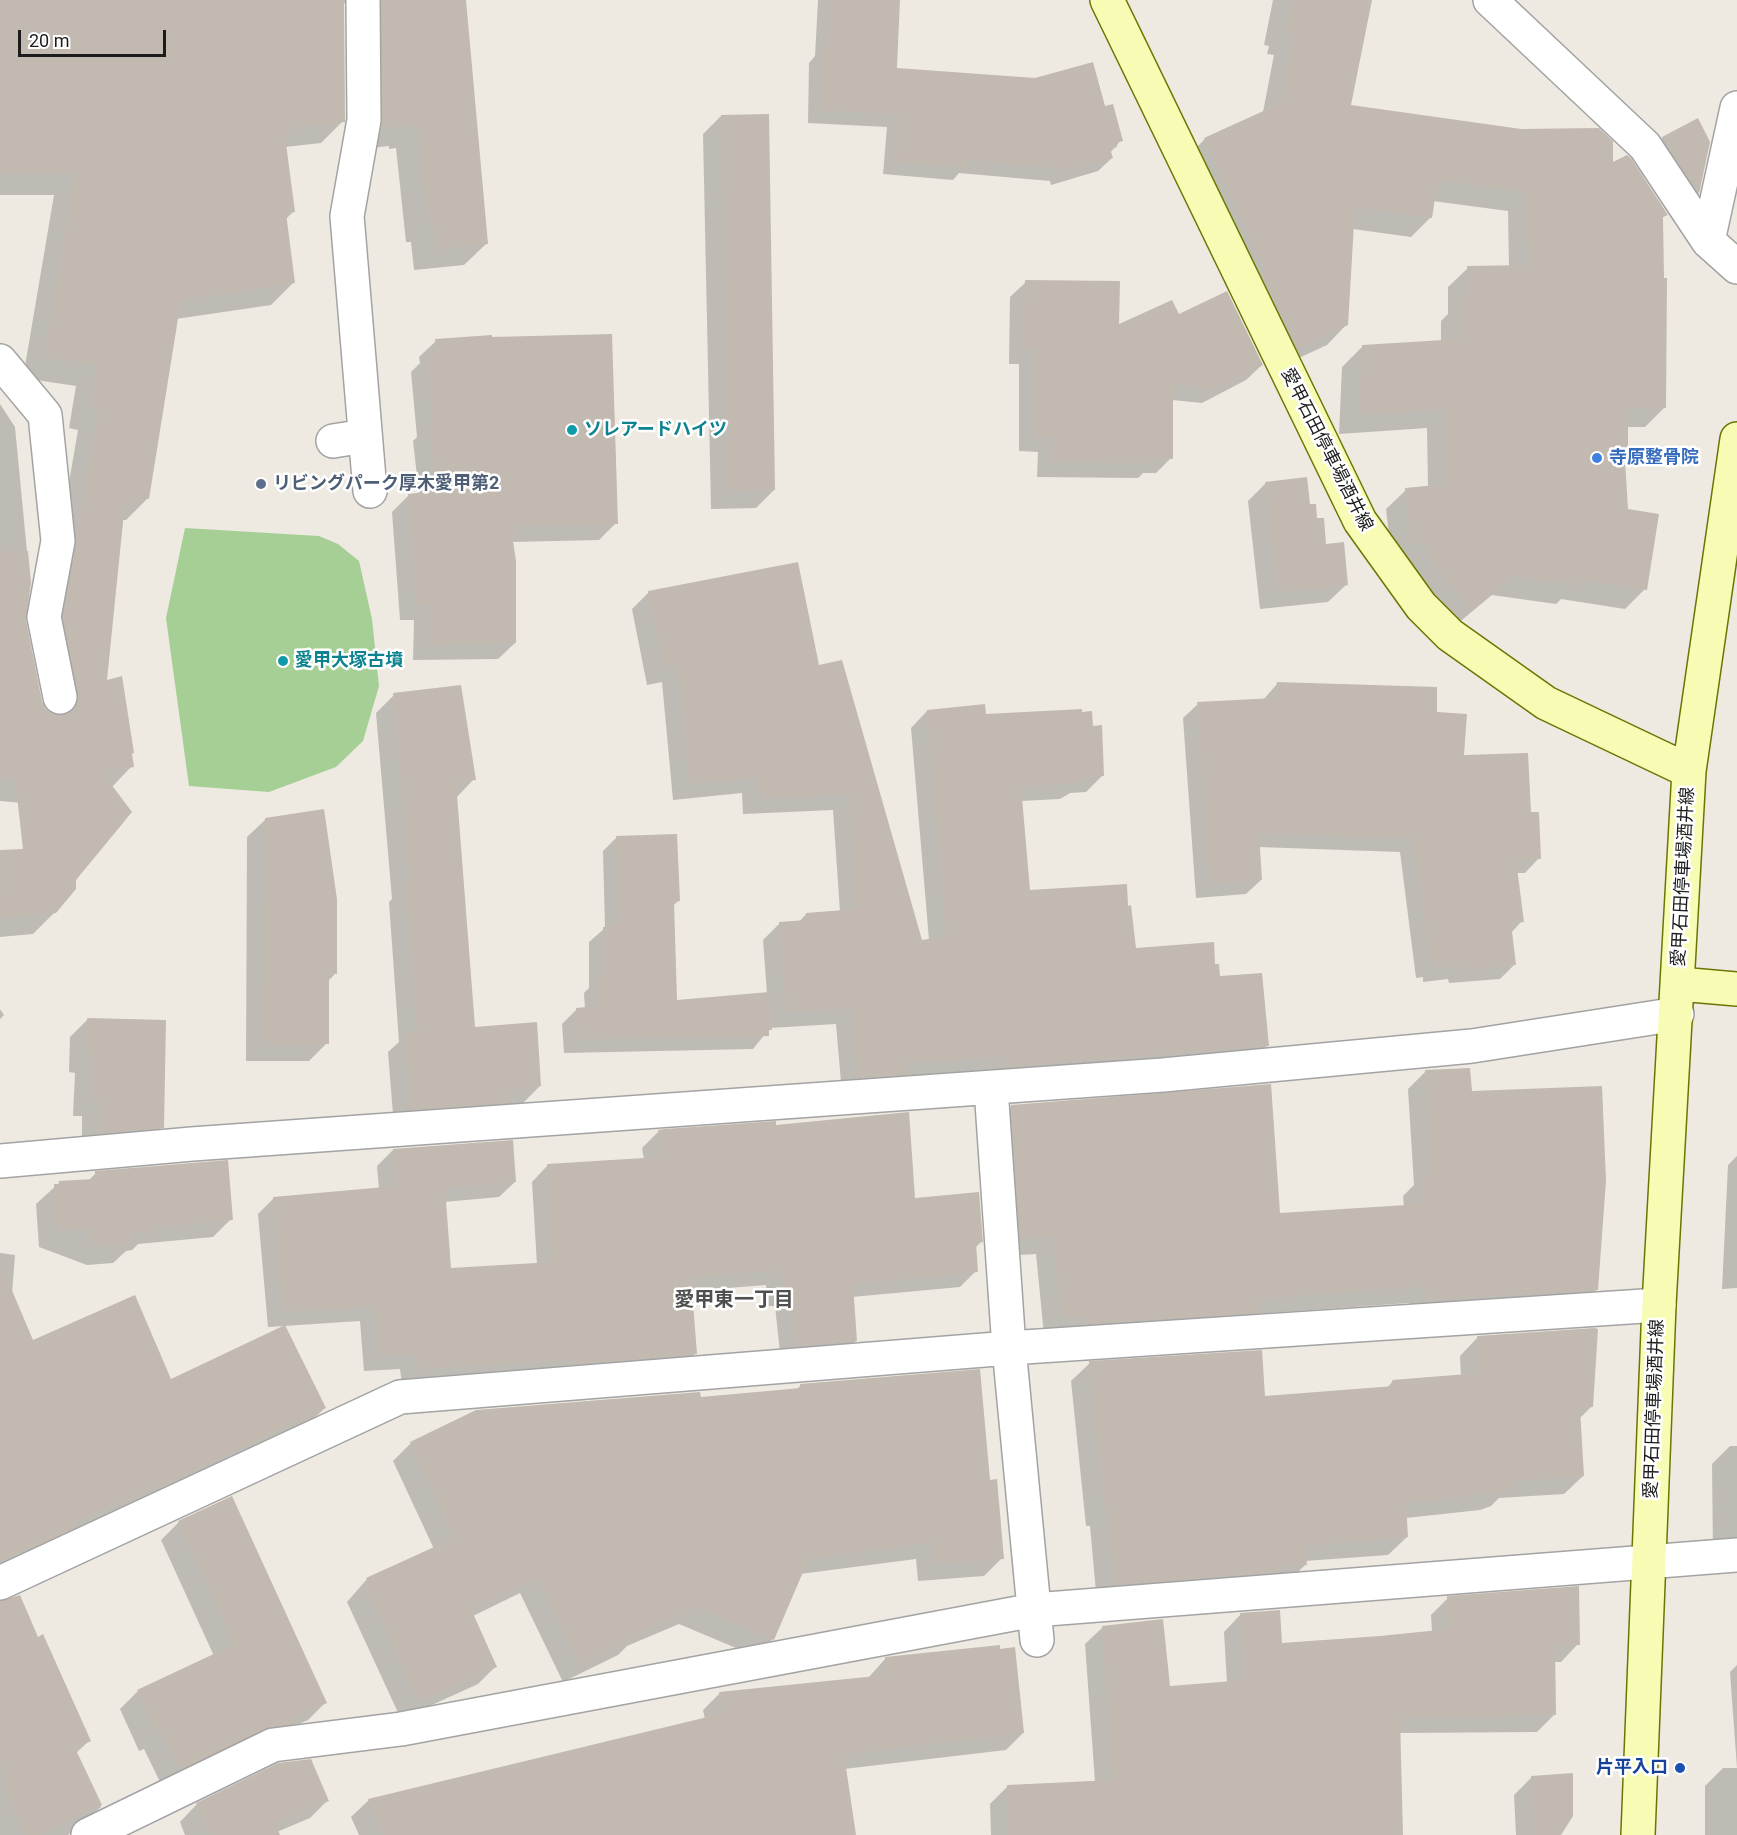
<!DOCTYPE html>
<meta charset="utf-8">
<style>
body{margin:0}
#map{position:relative;width:1737px;height:1835px;overflow:hidden;background:#eeeae2;font-family:Roboto,sans-serif}
canvas{display:block}
.scale{position:absolute;left:18px;top:30px;width:148px;height:27px;box-sizing:border-box;border:3px solid #1c1c1c;border-top:0;padding-left:8px;font-size:18px;line-height:21px;white-space:nowrap;color:#1c1c1c;-webkit-text-stroke:4px #fff;paint-order:stroke}
</style>
<div id="map">
<canvas width="1737" height="1835"></canvas>
<div class="scale">20 m</div>
</div>
<script>
const context = document.querySelector('canvas').getContext('2d');
context.lineJoin = 'round';
function fill(path, color) {
  context.fillStyle = color;
  context.fill(path, 'evenodd');
}
function stroke(path, color, width, dash) {
  context.strokeStyle = color;
  context.lineWidth = width;
  context.lineCap = dash ? 'butt' : 'round';
  context.setLineDash(dash || []);
  context.stroke(path);
}
function write(font, color, halo, rows, align = 'center') {
  context.font = font + ' Roboto,"Noto Sans JP",sans-serif';
  context.lineWidth = 5;
  context.setLineDash([]);
  context.textBaseline = 'middle';
  context.strokeStyle = halo;
  context.fillStyle = color;
  for (const [text, x, y, turn = 0] of rows) {
    context.save();
    context.translate(x, y);
    context.rotate((+turn || 0) * Math.PI / 180);
    context.textAlign = isNaN(turn) ? turn : align;
    if (halo) context.strokeText(text, 0, 0);
    context.fillText(text, 0, 0);
    context.restore();
  }
}
fill(new Path2D(`
 M185,528l134,8 19,8 21,17 13,58 7,67 -16,55 -27,26 -67,25 -80,-6 -23,-168z`), '#a6cf95');
fill(new Path2D(`
 M0,0h464l22,244 -22,21 -50,5 -3,-28h-5l-10,-94 -7,1v-3l-28,3 -10,-144 -8,-2v118l-22,22 -36,4 8,65 -8,8 8,63 -22,22 -95,14 -29,180 -21,21h-3l-18,161 27,85 -41,43 -91,-8v-397l15,23 15,156 -6,37 16,81 5,10 10,7 -13,-78 36,-210 -9,-2 7,-42 -53,-8 31,-183h-54z
 M818,0h81l-3,69 208,39 17,32 -11,13 2,5 -14,13 -47,14 -1,-4 -91,-8 -6,7 -70,-6 4,-47 -79,-4 1,-60 6,-7z
 M1273,0h97l-20,107 262,58 54,49 -5,5 4,188 -20,20h-19l-3,33 4,50 18,79 -20,20 -64,-10 -5,5 -64,-9 -41,34 -59,-67 -6,-53 20,-19 22,-3 -1,-59 -88,6 3,-67 20,-20 79,-6v-20l7,-7v-27l20,-19 41,-1 -1,-56 -75,-10 -2,16 -20,20 -58,-8 -6,95 -20,21 -50,23 -92,-209 20,-20 58,-27 11,-57 -7,-1 2,-8 -5,-1z
 M721,116l53,374 -18,18 -45,1 -8,-375z
 M1697,120l12,23 -11,50 -8,8 -36,-54 8,-9z
 M1026,282l92,45 60,-11 84,49 -16,15 -44,23 -30,-3 -1,58 -15,15h-13l-5,5 -101,-1 1,-25 -19,-1v-87h-10l1,-67z
 M436,341l180,182 -17,17 -87,2 3,101 -17,16 -85,1 1,-40h-14l-8,-108 17,-17 10,-1 -6,-53 4,-4 -6,-65 9,-9 -1,-6z
 M1266,483l42,23 8,14 9,26 22,38 -19,18 -68,7 -12,-108z
 M649,592l169,75 103,275 8,-2 -18,-212 16,-17 165,16 11,48 -17,17 -16,1 -10,6 -39,2 8,90 97,16 9,43 78,15 6,13 48,68 -17,16 -408,32 -6,-70 -66,4 -17,21 -189,4 -2,-29 14,-14 9,-1 -1,-16 5,-5v-46l16,-14 -2,-77 14,-14 61,64 -5,5 2,95 92,-7 -4,-54 17,-17 19,-1 7,-8 34,-2 -7,-102 -90,4 -1,-21 -69,7 -11,-118 -15,3 -15,-76z
 M1277,684l159,30 26,43 68,57 9,44 -14,15h-9l6,48 -11,12 4,31 -15,15 -51,4 -1,-4 -25,3v-5l-7,1 -16,-126 -142,-5 3,33 -15,14 -50,4 -13,-180 15,-14 65,-4z
 M394,695l80,84 -18,19 18,231 66,57 -18,18 -16,1 -15,15 -97,7 -6,-75 11,-10 -10,-140 3,-3 -16,-186z
 M266,819l70,154 -8,8 -1,62 -18,18h-63l1,-224z
 M0,850l98,2 -23,28 -20,32 -22,22 -33,3z
 M0,1009l4,6 -4,4z
 M88,1019l74,108 -18,18 -62,6v-35h-9l2,-43 -6,-1 1,-35z
 M1425,1072l46,21 125,197 -17,17 -169,10 -1,-14 -154,11 -15,16 -196,5 -8,-81 -33,2 -9,-132 18,-18 267,109 125,-8 -1,-11 11,-11 -6,-96z
 M775,1126l139,74 67,42 -6,6 1,23 -16,16 -108,10 4,44 -16,16 -59,5 -6,-56h-7l-2,-21 -76,6 5,63 -16,16 -277,14 -2,-15 -36,2 -4,-50 -92,6 -10,-113 16,-16 105,-9 -2,-23 16,-16 122,32 -16,15 -55,5 5,67 88,-4 -5,-83 15,-16 97,-6 -2,-12 16,-16z
 M1737,1156v132l-15,1 6,-124z
 M96,1173l135,46 -18,18 -75,7 -6,6 -6,1 -13,12 -26,2 -48,-18 -3,-43 23,-21 29,-2z
 M0,1253l15,2 -3,39 21,48 138,39 154,27 -18,17 -307,145z
 M1478,1337l113,70 -12,12 4,57 -19,18 -65,4 -8,8 -11,4 -74,8 1,19 -19,18 -83,6v4l-18,18 -190,20 -7,-77h-4l-15,-145 19,-18 174,35 122,-9 7,-8 68,-5 -1,-20z
 M801,1385l188,96 13,77 -18,18 -66,5 -2,-22 -116,15 -27,65 -18,17 -76,-32 -52,22 -9,9 -55,27 -43,-89 -47,23 23,50 -18,18 -77,35 -54,-117 20,-23 67,-30 -41,-88 18,-18 289,-44 96,-9z
 M1730,1446h7v107l-24,1 -1,-90z
 M179,1522l147,180 -18,18 -146,66 -18,-37 -5,2 -19,-42 18,-18 76,-35 -53,-116z
 M1448,1598l130,46 -17,18h-7l1,52 -18,18 -138,1 3,102h-411l-1,-31 18,-18 87,-4 -10,-138 18,-17 66,61 58,-5 -3,-51 17,-18 40,31 151,-13 -1,-17z
 M0,1603l38,36 51,102 -13,12 25,54 -33,28h-68z
 M886,1658l137,75 -17,17 -162,19 10,66h-495l-8,-18 18,-17 336,-81 -2,-9 17,-17 148,-15z
 M1737,1665v170h-32v-49l18,-18h14l-7,-96z
 M1532,1777l27,58h-43l-2,-40z
 M327,1801l-17,17 -33,14 2,3h-94l-5,-13 17,-18z`), '#0003');
fill(new Path2D(`
 M0,0h344l1,118v4l-55,6v7l-5,1 10,76 -9,1 9,70 -114,17 -32,199 -7,-1 -2,7 -15,-3 -18,178 15,-4 12,77 -2,1 2,13 -32,5 30,40 -56,68v9l-20,24 -56,4 2,-67 21,-1 -8,-70 -15,-2v-225l28,-1 3,32 -5,37 16,81 4,8 7,5 11,1 9,-4 5,-9 -15,-85 36,-209 -9,-1 7,-42 -53,-8 31,-184 -75,1z
 M382,0h84l22,244 -52,5 -3,-29 -5,1 -10,-94 -7,1v-3l-29,3z
 M830,0h70l-3,68 138,10 58,-16 12,44 8,-2 10,37 -7,2 1,4 -7,2 3,9 -49,14 -1,-4 -95,-8 -1,7 -71,-5 3,-48 -78,-4 1,-62h6z
 M1292,0h80l-21,105 170,24 78,-1 14,13v21l14,-7 4,3 37,57 -5,2 1,61h3l-1,130h-38v44l-3,8 3,49 31,5 -12,76 -68,-11 -2,6 -63,-9 -43,34 -43,-53 -1,-15 -16,1 -6,-55 42,-4 -1,-75 -87,6 3,-70 98,-6v-39h7v-34l62,-1 -2,-73 -89,-12 -6,38 -77,-11 -7,118 -51,24 -35,-74 4,-2 -62,-135 77,-35 12,-67 -7,-2z
 M769,114l6,376 -47,1 -7,-376z
 M1698,118l12,24 -11,52 -37,-57z
 M1025,280l95,1 -1,43 53,-24 7,14 48,-23 36,74 -45,24 -45,-5v75l-18,-1v5l-103,-1 1,-25h-19l-1,-88h-9z
 M612,334l6,190 -103,2 1,8h-4l4,27v82l-87,1 1,-40h-14l-8,-110 28,-3 -7,-68h4l-6,-69 9,-1 -1,-14 57,-4v2z
 M1307,477l3,27h6l1,14h7l2,26 18,-2 4,43 -70,7 -13,-110z
 M798,562l21,103 23,-5 80,280 24,-4 -19,-226 58,-6 1,10 96,-5v3l10,-1 1,15 9,-1 2,51 -19,1 1,2 -7,1v3l-58,3 9,104 97,-6 1,22 3,-1 5,43 78,-6 1,22h4l1,12 42,-3 7,73 -263,21v-10l-100,5 1,12 -49,4 -6,-70 -66,4 -7,-90 27,-2v-7l51,-4 -8,-115 -90,4 -1,-21 -69,7 -10,-118 -15,3 -16,-78z
 M1277,682l160,5v25l30,2 -3,41 64,-2 3,59h8l2,47 -25,1 8,62 -13,1 5,42 -53,5 -1,-5 -25,3v-4l-7,1 -16,-127 -155,-5 3,47 -52,4 -13,-182 78,-4z
 M461,685l15,95 -20,2 19,245 62,-5 4,64 -32,3 1,14 -99,7 -5,-77 11,-1 -11,-149h4l-17,-190z
 M324,809l13,90v75l-8,-1v71h-65l1,-226z
 M677,834l3,67 -6,1 3,98 92,-8 3,38h-3v6l-192,3 -1,-31 22,-2v-28h5v-51l13,-1v-3h3l-3,-87z
 M87,1018l79,2 -2,108 -65,5v-34l-8,-1 1,-43 -5,-1z
 M1470,1068l2,23 130,-5 4,95 -8,109 -171,10 -1,-14 -161,12v2l-7,1 1,12 -173,11 -1,-8 -24,2 -8,-81 -33,2 -9,-134 260,-21 9,129 142,-9 -2,-27 12,-1 -7,-106z
 M909,1112l6,86 64,-6 4,50 -7,1 2,29 -125,12 4,57 -61,5 -6,-56 -7,1 -1,-21 -91,7 6,77 -130,11 12,-6 -162,10 -1,-15 -37,2 -3,-50 -93,6 -10,-115 123,-11 -3,-37 120,-9 3,42 -71,6 6,80 102,-6 -6,-98 113,-7 -2,-27 7,-1 111,-8v4z
 M228,1160l5,60 -82,7 1,6 -21,1 2,12 -27,1 -16,-6 -1,-14 -33,3 -2,-46h5v-3l36,-2v-8z
 M0,1262l33,78 102,-45 36,84 114,-54 41,83 -164,79 -1,-3 -87,39 2,4 -76,35z
 M1595,1328l3,1 -5,78 -13,1 4,68 -74,5 1,7 -12,4 -93,11 2,34 -103,8 2,20 -29,2v5l-163,13 -7,-77h-4l-15,-147 173,-11 3,46 129,-10 -2,-6 88,-7 -3,-37z
 M980,1369l10,111 7,-1 7,80 -69,5 -2,-22 -124,16 -35,82 -76,-33 -62,27 2,4 -58,28 -42,-89 -67,32 26,58 -78,35 -55,-119 4,-2 -2,-3 88,-40 -44,-96 66,-32 224,-18 1,5 100,-9 -1,-4z
 M232,1496l95,207 -34,15 3,5 -31,5 -85,41 -18,-37 -5,2 -20,-44 98,-46 -57,-123z
 M1579,1586l1,59h-25l1,70 -156,2 3,118h-395l-1,-50 106,-5 -11,-154 61,-7 7,67 75,-6 -5,-67 40,-3 2,33 98,-7 69,-7 -2,-33z
 M20,1595l18,42 5,-3 48,107 -16,7 27,57 -62,30h-13l-18,-37 -9,-41v-156z
 M1000,1645v4l15,-2 9,86 -180,21 12,81h-472l-16,-36 356,-86 -5,-21 167,-17 -1,-18z
 M311,1759l18,42 -54,22 5,12h-69l-15,-32 82,-40z
 M1573,1773v43l-12,19h-27l-3,-59z`), '#c2b9b1');
const minor = new Path2D(`
 M363,0l1,120 -17,96 23,275
 M1490,0l155,146 63,95 29,26
 M1708,241l29,-133
 M0,361l45,54 13,126 -14,76 16,80
 M333,441l32,-5
 M991,1088l18,260 28,292
 M0,1161l192,-17 971,-69 309,-29 205,-32
 M0,1583l400,-186 609,-49 650,-43
 M88,1835l185,-90 128,-16 633,-119 703,-55`);
const secondary = new Path2D(`
 M1107,0l253,521 61,85 29,29 96,68 143,68
 M1679,984l58,5
 M1638,1835l21,-530 30,-534 48,-332`);
stroke(minor, '#a3a3a3', 36);
stroke(secondary, '#6a7601', 36);
stroke(minor, '#fff', 33);
stroke(secondary, '#f8fbb3', 33);
for (const [x, y, r, color] of [
 [572,430,6,"#0f9aa8"],
 [1597,458,6,"#3f7fe0"],
 [261,484,6,"#5c6f8a"],
 [283,661,6,"#0f9aa8"],
 [1680,1768,6,"#1a4fb4"]
]) {
  const dot = new Path2D();
  dot.arc(x, y, r, 0, 2 * Math.PI);
  context.fillStyle = color;
  context.fill(dot);
  stroke(dot, '#fff', 2);
}
write('bold 18px', '#0d838f', '#fff', [
 ["ソレアードハイツ",584,430],
 ["愛甲大塚古墳",295,661]
], 'left');
write('18px', '#1c1c1c', '#fff', [
 ["愛甲石田停車場酒井線",1326,450,63],
 ["愛甲石田停車場酒井線",1684,877,-87],
 ["愛甲石田停車場酒井線",1655,1409,-88]
]);
write('bold 18px', '#366cbe', '#fff', [
 ["寺原整骨院",1609,458]
], 'left');
write('bold 18px', '#4e5e75', '#fff', [
 ["リビングパーク厚木愛甲第2",273,484]
], 'left');
write('bold 18px', '#164399', '#fff', [
 ["片平入口",1668,1768]
], 'right');
write('bold 20px', '#4f4f4f', '#fff', [
 ["愛甲東一丁目",734,1301]
]);
</script>
